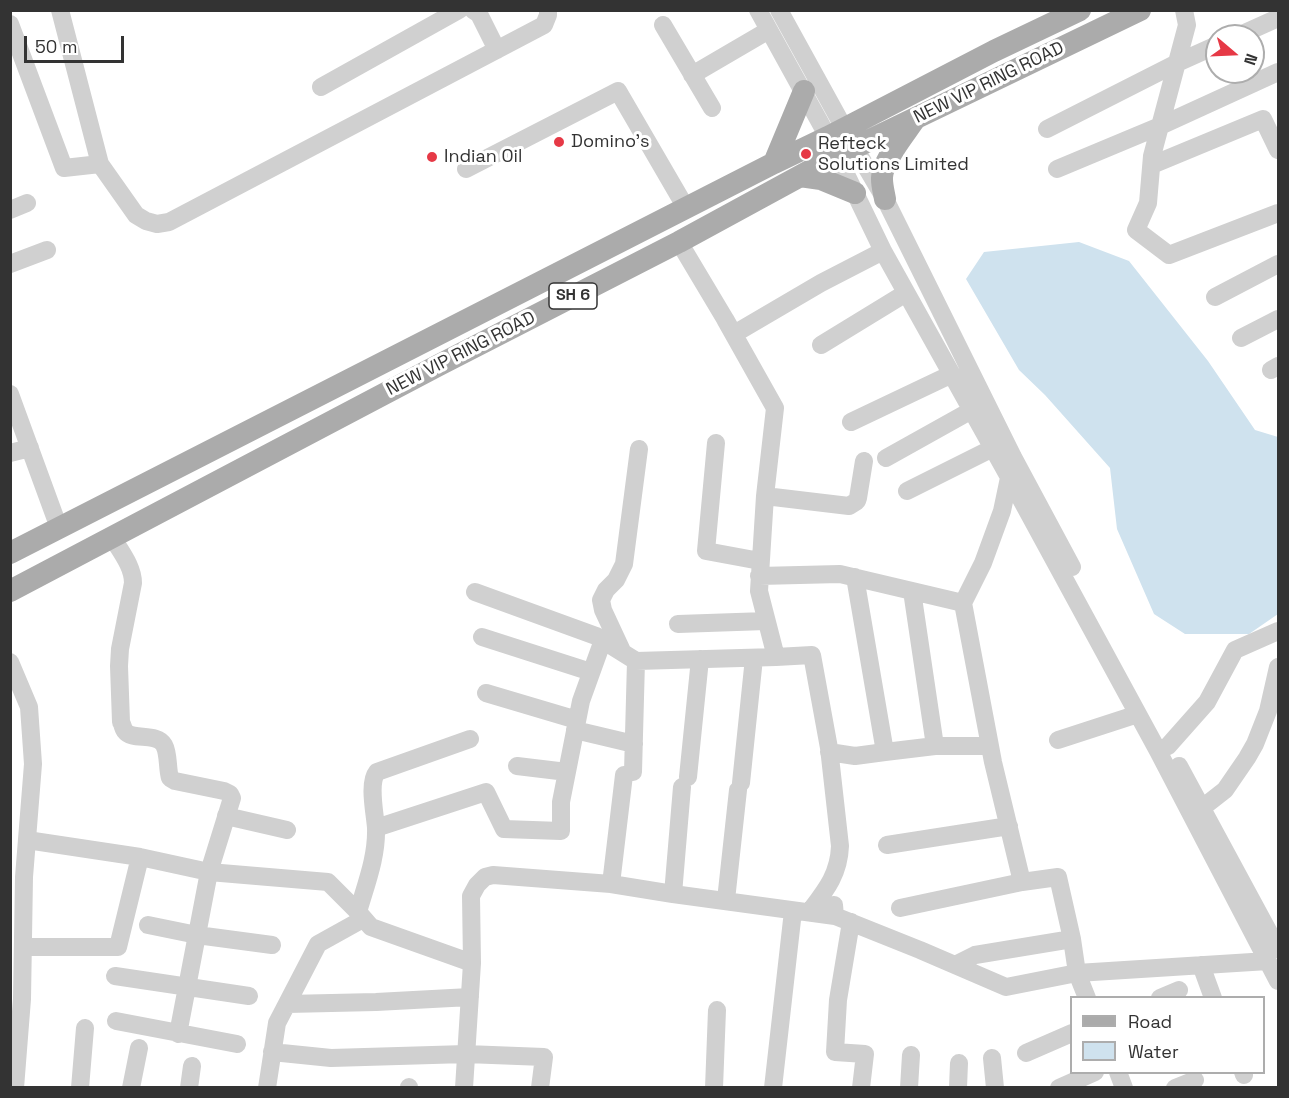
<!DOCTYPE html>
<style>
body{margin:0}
#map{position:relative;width:1289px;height:1098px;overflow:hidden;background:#fff;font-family:"Space Grotesk",sans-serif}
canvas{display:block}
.frame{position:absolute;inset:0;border:12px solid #333;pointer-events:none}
.legend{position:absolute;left:1070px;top:996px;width:195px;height:78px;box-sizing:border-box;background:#fff;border:2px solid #adadad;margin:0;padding:8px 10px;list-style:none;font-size:18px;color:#333}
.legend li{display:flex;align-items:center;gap:12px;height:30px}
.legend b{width:30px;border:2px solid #adadad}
.north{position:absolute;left:1205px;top:24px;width:60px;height:60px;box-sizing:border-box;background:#fff;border:2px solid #adadad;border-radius:50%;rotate:109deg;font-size:16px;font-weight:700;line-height:24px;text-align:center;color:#333}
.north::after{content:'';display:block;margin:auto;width:21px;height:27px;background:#e63946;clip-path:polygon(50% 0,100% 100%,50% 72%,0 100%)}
.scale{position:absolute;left:24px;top:36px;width:100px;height:27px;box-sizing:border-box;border:3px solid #333;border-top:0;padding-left:8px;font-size:18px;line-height:21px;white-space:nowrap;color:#333;-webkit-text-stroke:4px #fff;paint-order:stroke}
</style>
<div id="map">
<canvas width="1289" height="1098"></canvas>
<div class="frame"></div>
<ul class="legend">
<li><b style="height:8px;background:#ababab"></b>Road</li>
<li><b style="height:16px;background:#cfe2ee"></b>Water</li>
</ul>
<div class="north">N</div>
<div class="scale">50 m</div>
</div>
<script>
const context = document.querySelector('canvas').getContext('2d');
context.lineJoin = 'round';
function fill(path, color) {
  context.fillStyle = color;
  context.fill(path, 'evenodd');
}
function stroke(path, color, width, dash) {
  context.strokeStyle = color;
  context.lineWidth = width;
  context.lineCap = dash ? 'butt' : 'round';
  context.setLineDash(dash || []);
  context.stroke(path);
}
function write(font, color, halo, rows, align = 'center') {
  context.font = font + ' "Space Grotesk",sans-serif';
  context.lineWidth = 6;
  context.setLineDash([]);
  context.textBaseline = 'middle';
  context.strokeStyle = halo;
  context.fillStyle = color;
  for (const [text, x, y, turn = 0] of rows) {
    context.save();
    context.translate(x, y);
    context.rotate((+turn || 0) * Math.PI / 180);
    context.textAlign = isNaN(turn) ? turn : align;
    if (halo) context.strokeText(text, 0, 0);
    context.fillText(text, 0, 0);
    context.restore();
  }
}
fill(new Path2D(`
 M1079,242l50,19 79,100 47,69 23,7v177l-29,20h-64l-31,-20 -37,-85 -7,-61 -65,-73 -26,-25 -53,-91 18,-27z`), '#cfe2ee');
stroke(new Path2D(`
 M60,10l40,154 36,51 10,6 11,3 12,-2 375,-197 4,-10v-5
 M473,10l6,4 18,36
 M758,10l70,127 55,114 126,226 149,274 120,230
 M779,10l76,138 30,51 128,258 59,110
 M1184,10l3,15 -35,131 -4,47 -12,27 33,25 109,-42
 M10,24l54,144 36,-4
 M663,25l49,83
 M1238,36l40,-18
 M692,75l77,-45
 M321,87l138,-77
 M1047,129l130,-66 40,-18
 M1152,165l111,-46 15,31
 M466,169l152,-78 68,117
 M1057,169l103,-43 118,-54
 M10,210l17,-7
 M679,242l46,77 50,89 -10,88 -6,95 17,66 36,-2 17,93 11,98c-1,28 -14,44 -30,65
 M10,264l37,-14
 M1215,297l63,-33
 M734,334l87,-51 62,-32
 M1241,338l37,-19
 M821,345l85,-52
 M1271,370l7,-4
 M10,394l49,134
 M851,422l101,-48
 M716,443l-10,108 54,10
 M10,453l20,-5
 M886,458l86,-48
 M907,491l86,-43
 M765,496l84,10 8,-5 1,-3 6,-37
 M112,537c8,14 21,29 21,46l-13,66 -1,17 2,56c1,1 3,9 4,9 7,10 32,1 39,14 5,9 3,23 6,33l5,3 49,10 6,3 2,4 -23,74 -31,162
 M759,576l81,-2 123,29 30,159 29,120 36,-5 14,62 5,34 191,-12
 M855,577l30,175 50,-6
 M912,591l23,155h55
 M475,592l121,44 40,25 140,-4
 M963,603l20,-40 19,-52 8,-38
 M678,624l88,-3
 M482,637l109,35
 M623,653l-20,-43 -2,-10 5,-10 10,-10 8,-16 15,-115
 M10,662l19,45 4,57 -9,113 -2,122 -7,89
 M486,693l91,27
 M575,730l59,14
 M1058,740l80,-26
 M1158,751l10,-5 39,-44 28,-52 43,-19
 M829,752l26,4 30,-4
 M517,766l50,6
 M1179,766l99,183
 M633,772l3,-111
 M688,777l12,-118
 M741,783l13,-125
 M1202,808l23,-18 22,-32 8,-14 13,-33 10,-44
 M226,816l61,14
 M376,828l110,-36 18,37 57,2v-29l20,-101 22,-61
 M27,840l113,17
 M887,845l122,-19
 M611,884l13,-109
 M673,894l9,-107
 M726,900l12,-110
 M834,905l1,11 85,34 86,37 71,-14 10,25
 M900,908l122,-26
 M358,912c8,-28 19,-55 18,-84 -1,-15 -8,-45 1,-56l93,-33
 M851,922l-13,78 -3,52 30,2 -4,34
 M148,925l49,10 75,10
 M23,947h95l22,-90 69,15 119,10 30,30 13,15 101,36 -8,125
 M472,963l-1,-67 6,-11 8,-8 8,-2 118,9 62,10 162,22
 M955,965l20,-10 97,-16
 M1201,965l12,33
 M115,976l134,20
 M1160,998l19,-8
 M287,1004l89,-2 94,-5
 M116,1021l121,23
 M272,1052l59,6 135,-4 78,3 -4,31
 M1026,1053l46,-20
 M992,1058l3,30
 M1118,1072l6,16
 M1243,1072l1,3
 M80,1088l5,-60
 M131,1088l8,-40
 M189,1088l3,-22
 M267,1088l10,-65 41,-79 45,-25
 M409,1088v-1
 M714,1088l3,-78
 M773,1088l20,-177
 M909,1088l2,-33
 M958,1088l1,-25
 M1059,1088l36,-16
 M1175,1088l20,-8`), '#d0d0d0', 18);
stroke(new Path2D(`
 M774,163l30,-72
 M800,176l21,3 34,14
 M885,199c-1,-6 -3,-13 -3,-20 -1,-17 23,-45 33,-60
 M10,553l764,-390 54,-26 166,-86 86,-41
 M10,591l429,-226 240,-123 158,-86 303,-146`), '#ababab', 22);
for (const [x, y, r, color] of [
 [559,142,6,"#e63946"],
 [806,154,6,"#e63946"],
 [432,157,6,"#e63946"]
]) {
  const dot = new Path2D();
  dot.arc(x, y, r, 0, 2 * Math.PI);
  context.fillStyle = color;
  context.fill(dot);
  stroke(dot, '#fff', 2);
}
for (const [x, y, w] of [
 [573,296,48]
]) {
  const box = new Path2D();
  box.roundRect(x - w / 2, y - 13, w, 26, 4.5);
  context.fillStyle = '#fff';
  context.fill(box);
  stroke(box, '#333', 1.5);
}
write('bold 16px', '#333', null, [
 ["SH 6",573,296]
]);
write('18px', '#333', '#fff', [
 ["NEW VIP RING ROAD",989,83,-26],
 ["NEW VIP RING ROAD",461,354,-27]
]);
write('18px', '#333', '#fff', [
 ["Domino's",571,142],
 ["Refteck",818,144],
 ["Solutions Limited",818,165],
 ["Indian Oil",444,157]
], 'left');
</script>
